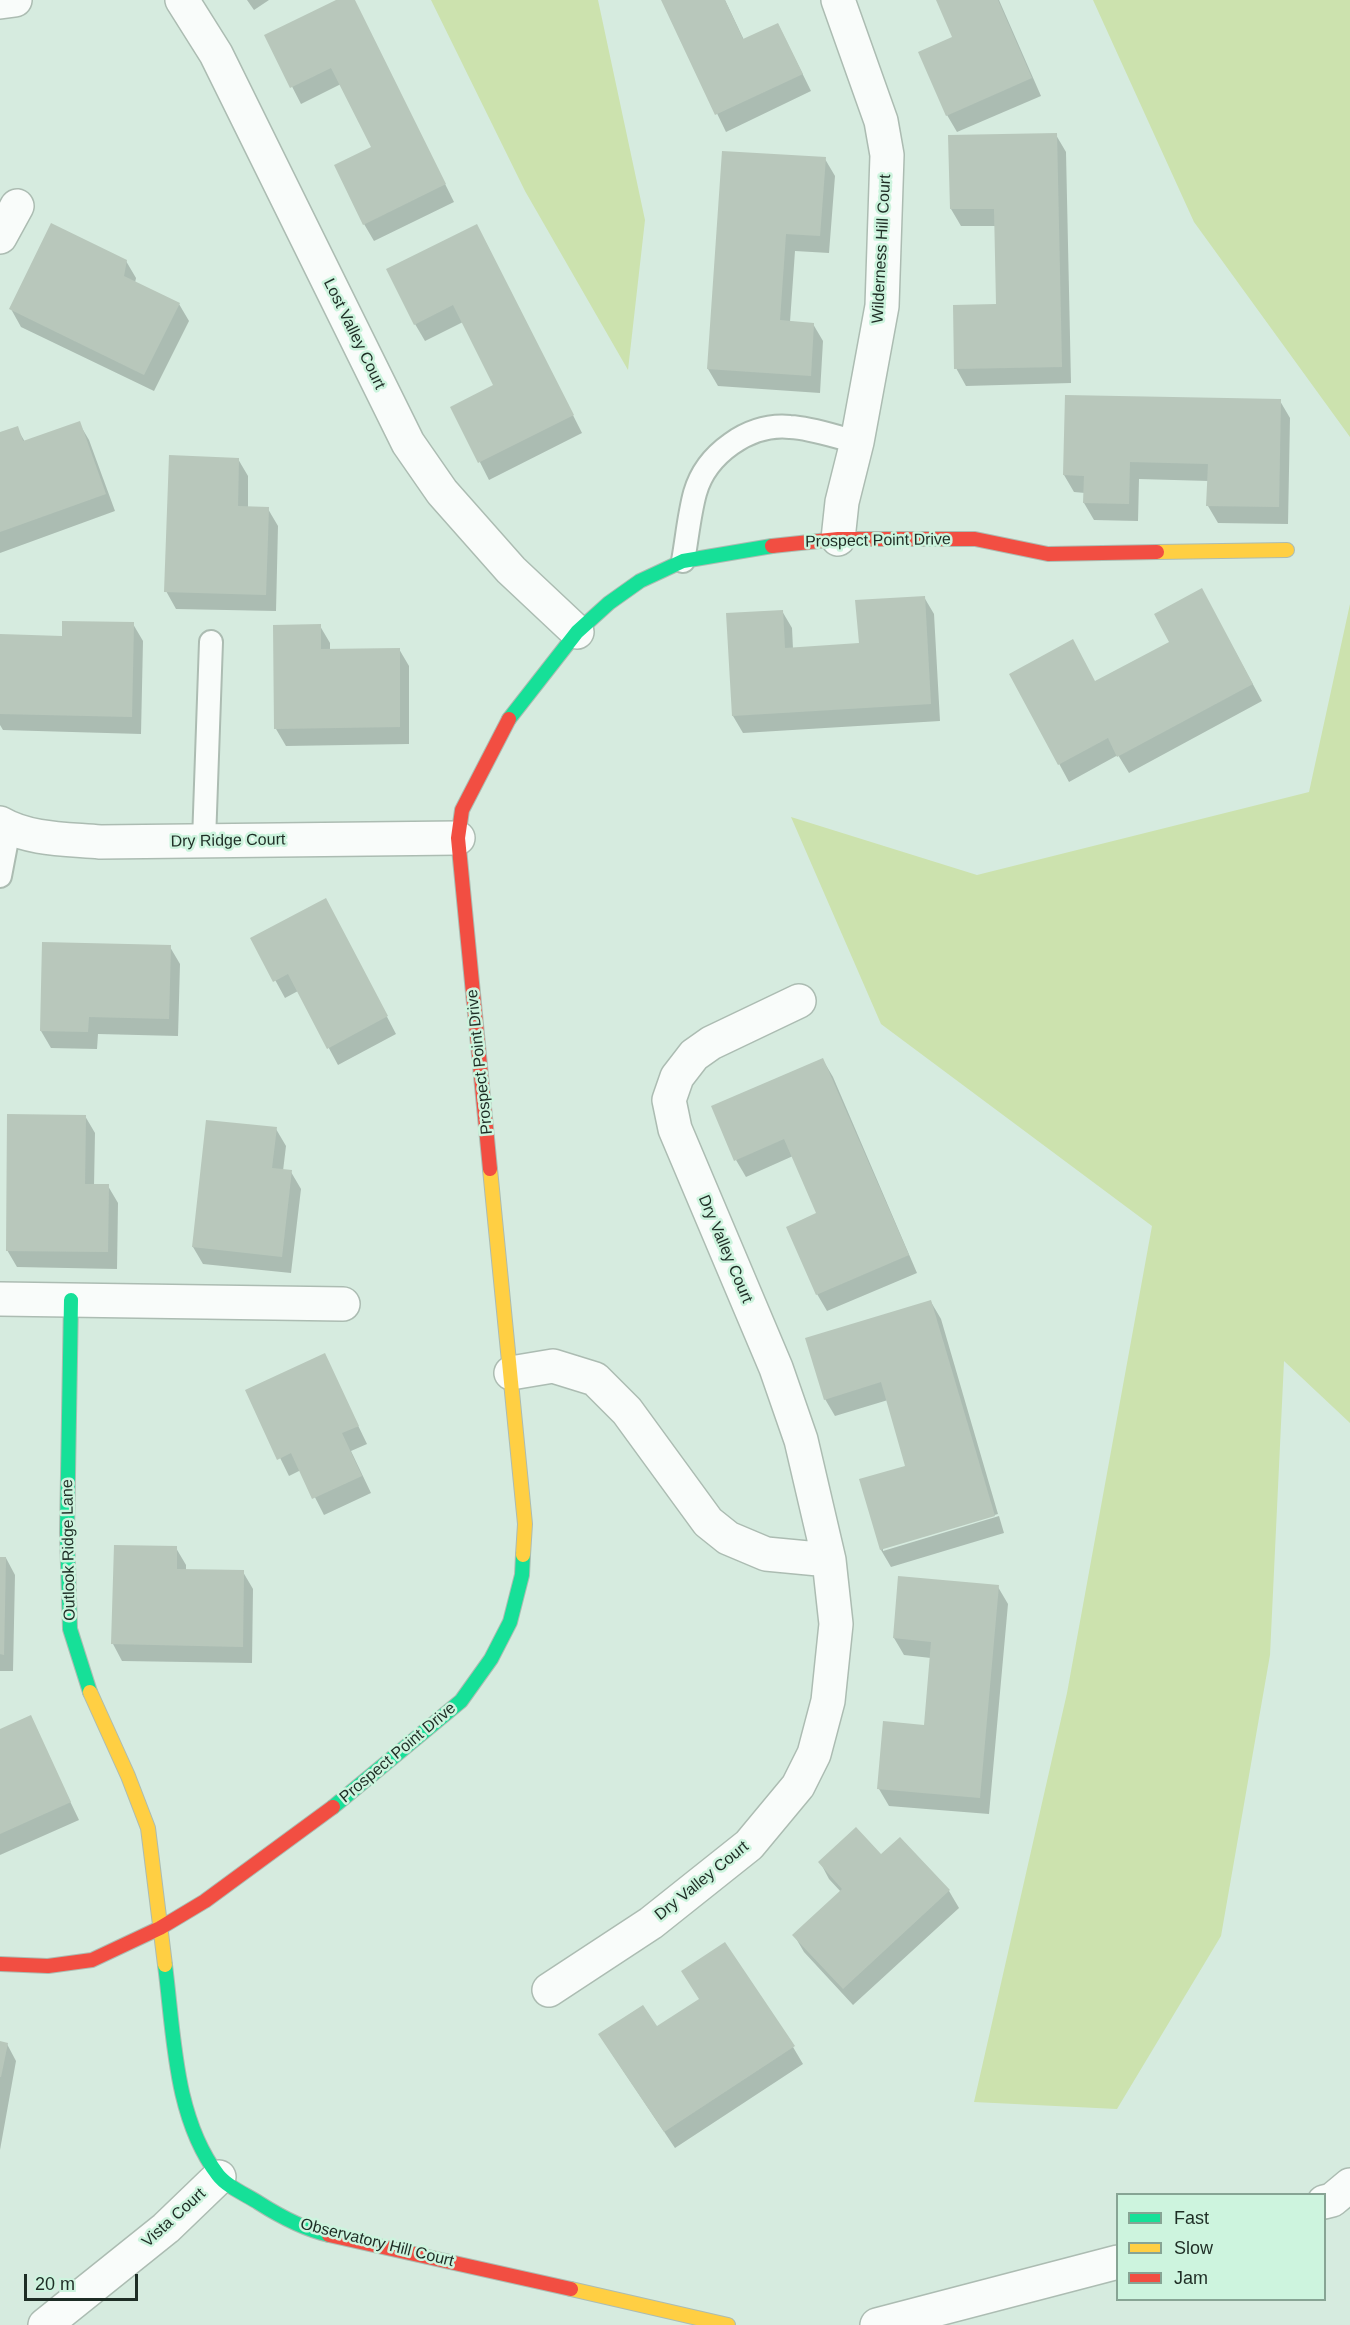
<!DOCTYPE html>
<style>
body{margin:0}
#map{position:relative;width:1350px;height:2325px;overflow:hidden;background:#d6ebdf;font-family:Helvetica,sans-serif}
canvas{display:block}
.legend{position:absolute;left:1116px;top:2193px;width:210px;height:108px;box-sizing:border-box;background:#cdf4de;border:2px solid #87a494;margin:0;padding:8px 10px;list-style:none;font-size:18px;color:#1e2d25}
.legend li{display:flex;align-items:center;gap:12px;height:30px}
.legend b{width:30px;border:2px solid #87a494}
.scale{position:absolute;left:24px;top:2274px;width:114px;height:27px;box-sizing:border-box;border:3px solid #1e2d25;border-top:0;padding-left:8px;font-size:18px;line-height:21px;white-space:nowrap;color:#1e2d25;-webkit-text-stroke:4px #cdf4de;paint-order:stroke}
</style>
<div id="map">
<canvas width="1350" height="2325"></canvas>
<ul class="legend">
<li><b style="height:8px;background:#16e098"></b>Fast</li>
<li><b style="height:8px;background:#ffcf43"></b>Slow</li>
<li><b style="height:8px;background:#f24e42"></b>Jam</li>
</ul>
<div class="scale">20 m</div>
</div>
<script>
const context = document.querySelector('canvas').getContext('2d');
context.lineJoin = 'round';
function fill(path, color) {
  context.fillStyle = color;
  context.fill(path, 'evenodd');
}
function stroke(path, color, width, dash) {
  context.strokeStyle = color;
  context.lineWidth = width;
  context.lineCap = dash ? 'butt' : 'round';
  context.setLineDash(dash || []);
  context.stroke(path);
}
function write(font, color, halo, rows, align = 'center') {
  context.font = font + ' Helvetica,sans-serif';
  context.lineWidth = 5;
  context.setLineDash([]);
  context.textBaseline = 'middle';
  context.strokeStyle = halo;
  context.fillStyle = color;
  for (const [text, x, y, turn = 0] of rows) {
    context.save();
    context.translate(x, y);
    context.rotate((+turn || 0) * Math.PI / 180);
    context.textAlign = isNaN(turn) ? turn : align;
    if (halo) context.strokeText(text, 0, 0);
    context.fillText(text, 0, 0);
    context.restore();
  }
}
fill(new Path2D(`
 M431,0h167l47,220 -17,150 -103,-179z
 M1093,0h257v437l-156,-215z
 M1350,604v819l-66,-62 -14,294 -49,281 -104,173 -143,-7 93,-409 85,-467 -271,-202 -90,-207 186,58 332,-83z`), '#cce2ae');
fill(new Path2D(`
 M247,0h22l-15,10z
 M339,0h14l7,12 94,190 -80,39 -10,-17 9,-76 -32,-64 -40,20 -35,-68z
 M662,0h63l19,40 34,-16 33,67 -85,41z
 M938,0h61l42,96 -84,36 -10,-17 7,-77z
 M1056,135l10,17 5,231 -105,3 -10,-18 42,-63 -2,-79h-35l-10,-17z
 M825,159l10,17 -6,77 -34,-2 -5,71 23,2 10,17 -3,52 -102,-7 -10,-17z
 M486,243l96,190 -93,47 -37,-73 43,-21 -32,-64 -38,19 -10,-17z
 M126,261l10,17 -1,5 44,21 10,17 -35,70 -133,-64 -10,-18z
 M1280,401l10,17 -2,106 -70,-1 -10,-17 1,-25 -70,-2 -1,42 -44,-1 -10,-17 1,-10 -11,-1 -10,-17z
 M79,423l10,17 26,71 -115,42v-119l17,-6 8,14z
 M238,459l10,17v32l20,1 10,17 -2,85 -100,-2 -10,-18z
 M924,597l10,17 6,107 -197,12 -10,-17 -6,-101 55,-4 10,17 1,21 67,-4z
 M1211,607l51,94 -133,72 -11,-18 -49,27 -58,-107 84,8 76,-41z
 M133,624l10,17 -2,93 -138,-4 -3,-5v-89l64,1z
 M320,626l10,17v7l69,-1 10,17v78l-123,2 -10,-17z
 M335,917l61,117 -58,31 -40,-74 -13,7 -33,-60z
 M170,947l10,17 -2,72 -80,-2 -1,15 -46,-1 -10,-17z
 M823,1060l10,17 84,196 -90,38 -10,-17 1,-80 -25,-58 -47,21 -10,-17z
 M85,1116l10,17 -1,53h14l10,17 -1,66 -100,-2 -10,-17z
 M276,1129l10,17 -3,25 8,1 10,17 -10,84 -88,-9 -10,-17z
 M931,1302l10,17 57,195 -115,34v3l116,-35 5,17 -113,34 -10,-17 26,-83 -19,-67 -53,16 -10,-17z
 M324,1355l43,89 -16,7 20,42 -47,22 -23,-45 -12,6 -42,-85z
 M176,1548l10,17v6l57,1 10,17 -1,74 -130,-2 -9,-17z
 M0,1558h6l9,17 -2,96h-13z
 M998,1587l10,17 -19,210 -100,-8 -10,-17 46,-63 6,-68 -27,-3 -10,-17z
 M30,1717l49,103 -79,35v-124z
 M881,1856l68,35 10,17 -106,97 -49,-53 -10,-17 47,-43 -12,-13 -9,-17z
 M657,2029l136,18 10,17 -128,84 -65,-97z
 M0,2043l7,1 9,17 -16,89z`), '#0003');
fill(new Path2D(`
 M336,0h19l91,184 -83,41 -29,-60 37,-18 -40,-79 -41,20 -26,-53z
 M661,0h64l18,39 35,-16 25,51 -88,41z
 M936,0h62l34,78 -86,38 -28,-64 34,-15z
 M1057,133l5,234 -108,2 -1,-64 43,-1 -2,-95h-44l-2,-74z
 M722,151l104,6 -6,79 -34,-2 -6,86 34,3 -3,53 -104,-7z
 M51,223l76,37 -3,16 56,27 -36,72 -135,-66z
 M477,224l97,191 -96,48 -28,-56 43,-22 -40,-80 -39,20 -28,-56z
 M1065,395l216,4 -2,108 -73,-1 2,-42 -78,-2 -1,42 -46,-1 1,-27 -21,-1z
 M80,421l26,73 -106,38v-100l18,-6 5,15z
 M169,455l70,3 -1,48 31,1 -3,88 -102,-3z
 M1202,588l51,96 -136,73 -9,-19 -50,27 -49,-91 64,-35 22,42 74,-39 -15,-28z
 M925,596l6,108 -199,12 -6,-103 57,-3 2,38 74,-5 -4,-43z
 M62,621l72,1 -2,95 -132,-3v-80l62,2z
 M321,624v25l79,-1v79l-126,2 -1,-104z
 M326,898l62,118 -61,33 -39,-75 -15,8 -23,-44z
 M42,942l129,3 -2,74 -80,-2 -1,15 -48,-1z
 M823,1058l86,197 -93,40 -30,-68 30,-14 -32,-74 -50,22 -23,-55z
 M7,1114l79,1 -1,69h24l-1,68 -102,-1z
 M206,1120l71,7 -5,41 20,2 -10,87 -90,-10z
 M931,1300l64,216 -115,34 -21,-71 46,-13 -24,-84 -57,18 -19,-62z
 M325,1353l34,73 -17,7 20,43 -50,23 -21,-46 -14,7 -32,-70z
 M114,1545l63,1v23l67,1 -1,77 -132,-3z
 M0,1557h6l-2,98 -4,-1z
 M898,1576l101,9 -19,213 -103,-9 6,-68 41,4 7,-83 -38,-4z
 M31,1715l40,87 -71,32v-105z
 M856,1827l25,27 19,-17 50,53 -107,99 -51,-54 50,-46 -24,-27z
 M725,1942l70,104 -131,86 -66,-98 45,-29 14,21 42,-27 -18,-28z
 M0,2041l8,2 -7,34h-1z`), '#b8c7bb');
const lane = new Path2D(`
 M683,561c4,-22 6,-46 12,-68 11,-39 54,-70 95,-66 22,1 46,10 67,15
 M204,841l7,-199
 M0,876l9,-47`);
const street = new Path2D(`
 M182,0l34,54 192,389 34,49 69,78 66,62
 M0,2l15,-2
 M0,237l17,-31
 M838,539l4,-37 15,-60 25,-136 5,-151 -6,-34 -43,-121
 M0,823c29,17 68,16 100,19l358,-4
 M0,1299l343,5
 M511,1373l42,-7 42,13 32,32 81,111 20,16 38,16 63,6
 M549,1990l102,-67 98,-78 49,-59 16,-32 14,-53 8,-77 -7,-64 -28,-120 -25,-72 -101,-239 -6,-29 8,-23 17,-22 17,-12 88,-42
 M1324,2202l8,-2 18,-15
 M45,2325l121,-97 53,-51
 M877,2325l241,-63`);
const fast = new Path2D(`
 M509,719l68,-87 32,-29 31,-22 43,-20 89,-15
 M71,1300l-4,233 3,96 20,63
 M333,1807l128,-106 30,-42 19,-37 12,-47 1,-20
 M165,1965c9,69 9,152 53,210 9,12 29,20 41,28 22,14 45,26 70,32`);
const slow = new Path2D(`
 M1157,552l130,-2
 M490,1169l35,355 -2,31
 M90,1692l38,84 20,52 17,137
 M571,2289l157,36`);
const jam = new Path2D(`
 M772,546l66,-7h137l73,15 109,-2
 M490,1169l-32,-331 4,-28 47,-91
 M0,1964l48,2 44,-6 68,-32 45,-27 128,-94
 M329,2235l242,54`);
stroke(lane, '#acbcb2', 26);
stroke(street, '#acbcb2', 36);
stroke(fast, '#acbcb2', 16);
stroke(slow, '#acbcb2', 16);
stroke(jam, '#acbcb2', 16);
stroke(lane, '#f9fcfa', 22);
stroke(street, '#f9fcfa', 33);
stroke(fast, '#16e098', 14);
stroke(slow, '#ffcf43', 14);
stroke(jam, '#f24e42', 14);
write('16px', '#1e2d25', '#cdf4de', [
 ["Wilderness Hill Court",882,249,-87],
 ["Lost Valley Court",354,334,64],
 ["Prospect Point Drive",878,541,-1],
 ["Dry Ridge Court",228,841,-1],
 ["Prospect Point Drive",480,1062,-96],
 ["Dry Valley Court",725,1249,67],
 ["Outlook Ridge Lane",69,1550,-91],
 ["Prospect Point Drive",398,1753,-40],
 ["Dry Valley Court",702,1881,-39],
 ["Vista Court",174,2218,-42],
 ["Observatory Hill Court",377,2243,14]
]);
</script>
